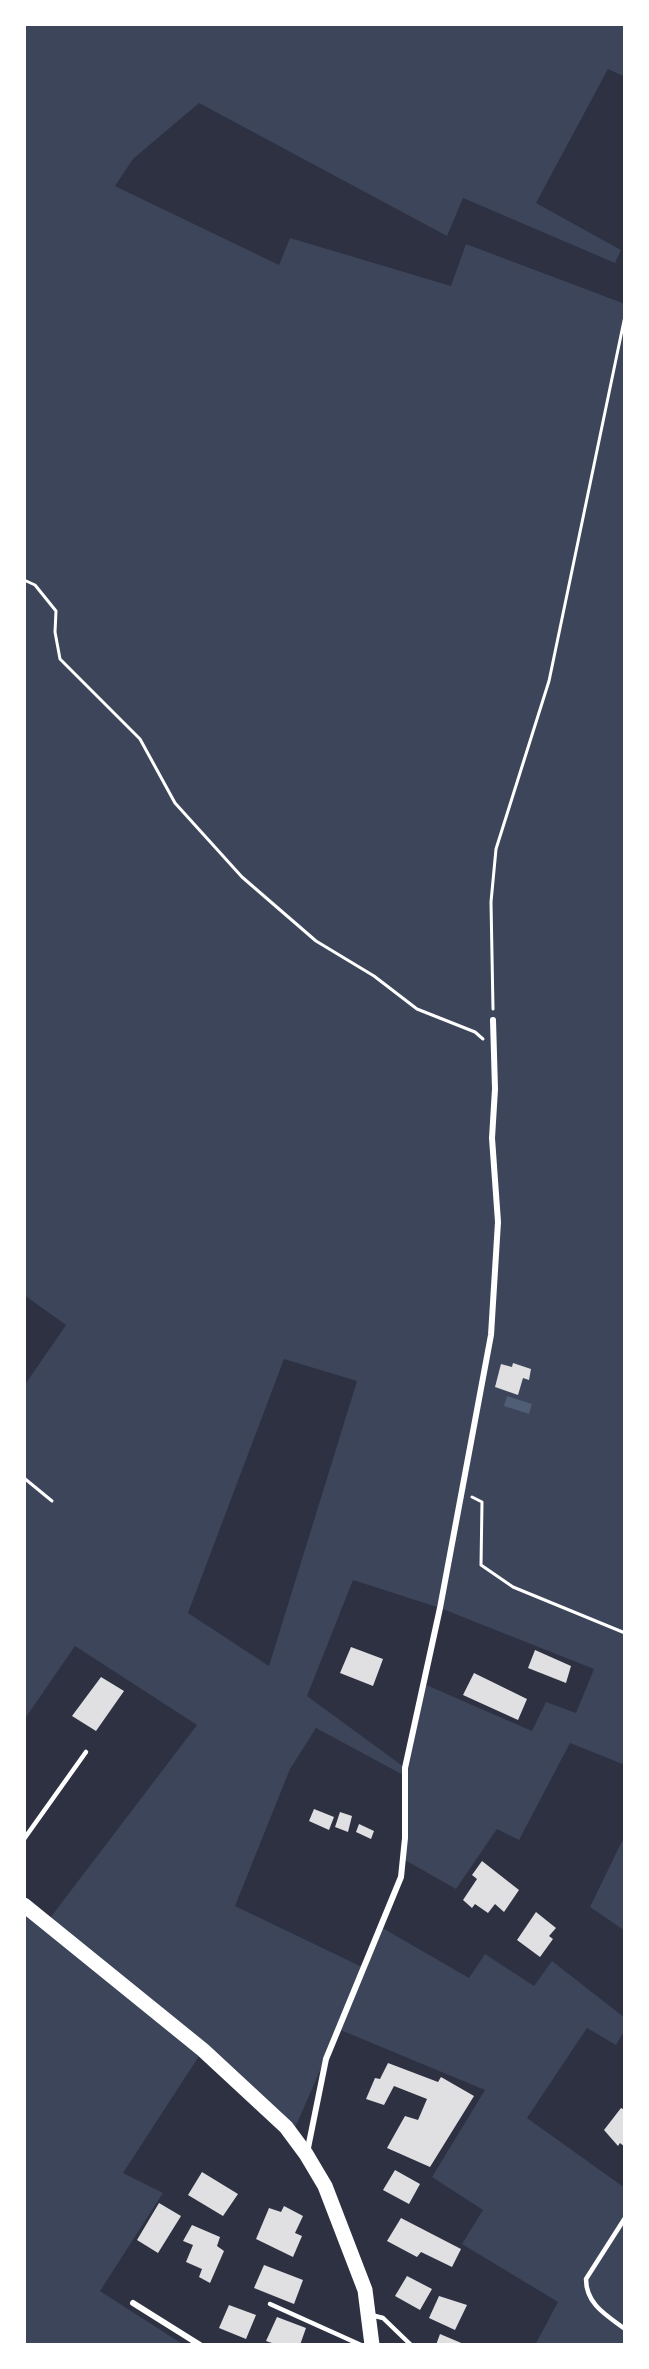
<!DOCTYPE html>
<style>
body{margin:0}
#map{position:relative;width:649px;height:2369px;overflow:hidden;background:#2d3142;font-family:Cabin,sans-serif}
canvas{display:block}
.frame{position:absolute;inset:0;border:26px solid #fff;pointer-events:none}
</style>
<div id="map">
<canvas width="649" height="2369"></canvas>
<div class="frame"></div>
</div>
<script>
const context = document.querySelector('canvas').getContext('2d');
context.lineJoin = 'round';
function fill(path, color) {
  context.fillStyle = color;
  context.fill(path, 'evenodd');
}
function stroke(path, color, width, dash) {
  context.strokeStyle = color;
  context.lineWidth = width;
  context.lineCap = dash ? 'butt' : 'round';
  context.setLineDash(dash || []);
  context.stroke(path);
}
fill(new Path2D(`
 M24,24h601v53l-17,-8 -72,134 85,47 -6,13 -152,-65 -16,38 -248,-133 -66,56 -18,27 164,79 11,-27 161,48 15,-42 159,60v1461l-55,-22 -51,97 -22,-11 -41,60 -53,-30 2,-83 -89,-48 -26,41 -55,137 127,61 17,-41 90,52 16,-24 49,32 18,-25 73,57v12l-9,15 -29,-17 -60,90 98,70v157h-90l23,-43 -96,-58 21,-34 -51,-33 53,-87 -147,-61 -46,106 -89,-85 -80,123 40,20 -63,98 84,54h-160v-440l23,17 150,-197 -122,-79 -51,74v-334l42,-61 -42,-30zM284,1359l73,22 -88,285 -81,-53zM353,1580l87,28 154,61 -18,44 -30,-11 -14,29 -108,-47 -20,83 -97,-71z
 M625,1835v96l-35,-24z`), '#3c4559');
fill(new Path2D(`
 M507,1396l25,8 -3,10 -25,-8z`), '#4f5d75');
fill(new Path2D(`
 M513,1363l18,6 -2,11 -6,-2 -5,17 -23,-8 6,-23 11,3z
 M351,1647l32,12 -10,27 -33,-13z
 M535,1650l36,16 -5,17 -38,-15z
 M474,1673l53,26 -9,21 -55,-25z
 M101,1677l23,14 -28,40 -24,-15z
 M314,1809l20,8 -5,13 -20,-9z
 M340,1812l12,4 -4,16 -13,-5z
 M359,1824l15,7 -3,8 -15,-7z
 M482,1861l37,29 -15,22 -9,-8 -7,9 -13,-9 -3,4 -9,-8 14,-21 -5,-4z
 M536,1912l20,16 -7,8 4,3 -13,18 -23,-17z
 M388,2063l50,19 3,-5 33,19 -44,71 -43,-19 18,-32 13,4 9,-21 -33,-13 -10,19 -18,-6 9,-21 5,1z
 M621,2108l4,2v37l-5,-4 -2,3 -14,-16z
 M395,2170l25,14 -11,20 -26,-14z
 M202,2172l36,22 -15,22 -35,-21z
 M159,2203l22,13 -23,37 -21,-13z
 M284,2206l19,10 -8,17 7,3 -9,21 -37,-18 13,-31 12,4z
 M401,2218l60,31 -9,18 -31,-15 -4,5 -30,-16z
 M192,2225l28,12 -3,9 7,5 -14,32 -11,-6 3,-8 -16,-7 7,-17 -10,-4z
 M264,2265l39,15 -9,24 -40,-16z
 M407,2276l25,13 -12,21 -25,-14z
 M439,2296l28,9 -12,25 -26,-12z
 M229,2305l27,10 -10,24 -27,-11z
 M277,2317l29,11 -6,17h-22l-12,-4z
 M440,2334l26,11h-30z`), '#e0e0e3');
stroke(new Path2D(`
 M24,580l11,5 21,26 -1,21 5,27 80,80 35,64 67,74 74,64 58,35 43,33 58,23 8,7
 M493,1009l-2,-107 5,-53 53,-168 76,-365
 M24,1478l28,23
 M472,1497l10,5 -1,63 32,22 112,46`), '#fff', 3);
stroke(new Path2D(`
 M24,1839l62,-87
 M625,2218l-39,61c0,25 20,36 39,50
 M270,2304l91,41
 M371,2315l12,3 28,27`), '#fff', 4.5);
stroke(new Path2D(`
 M307,2153l19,-94 75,-182 4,-39v-70l35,-160 51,-273 7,-113 -6,-84 3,-49 -2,-69
 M133,2303l67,42`), '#fff', 6);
stroke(new Path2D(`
 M24,1905l179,145 83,77 20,27 19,32 40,104 7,55`), '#fff', 15);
</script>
